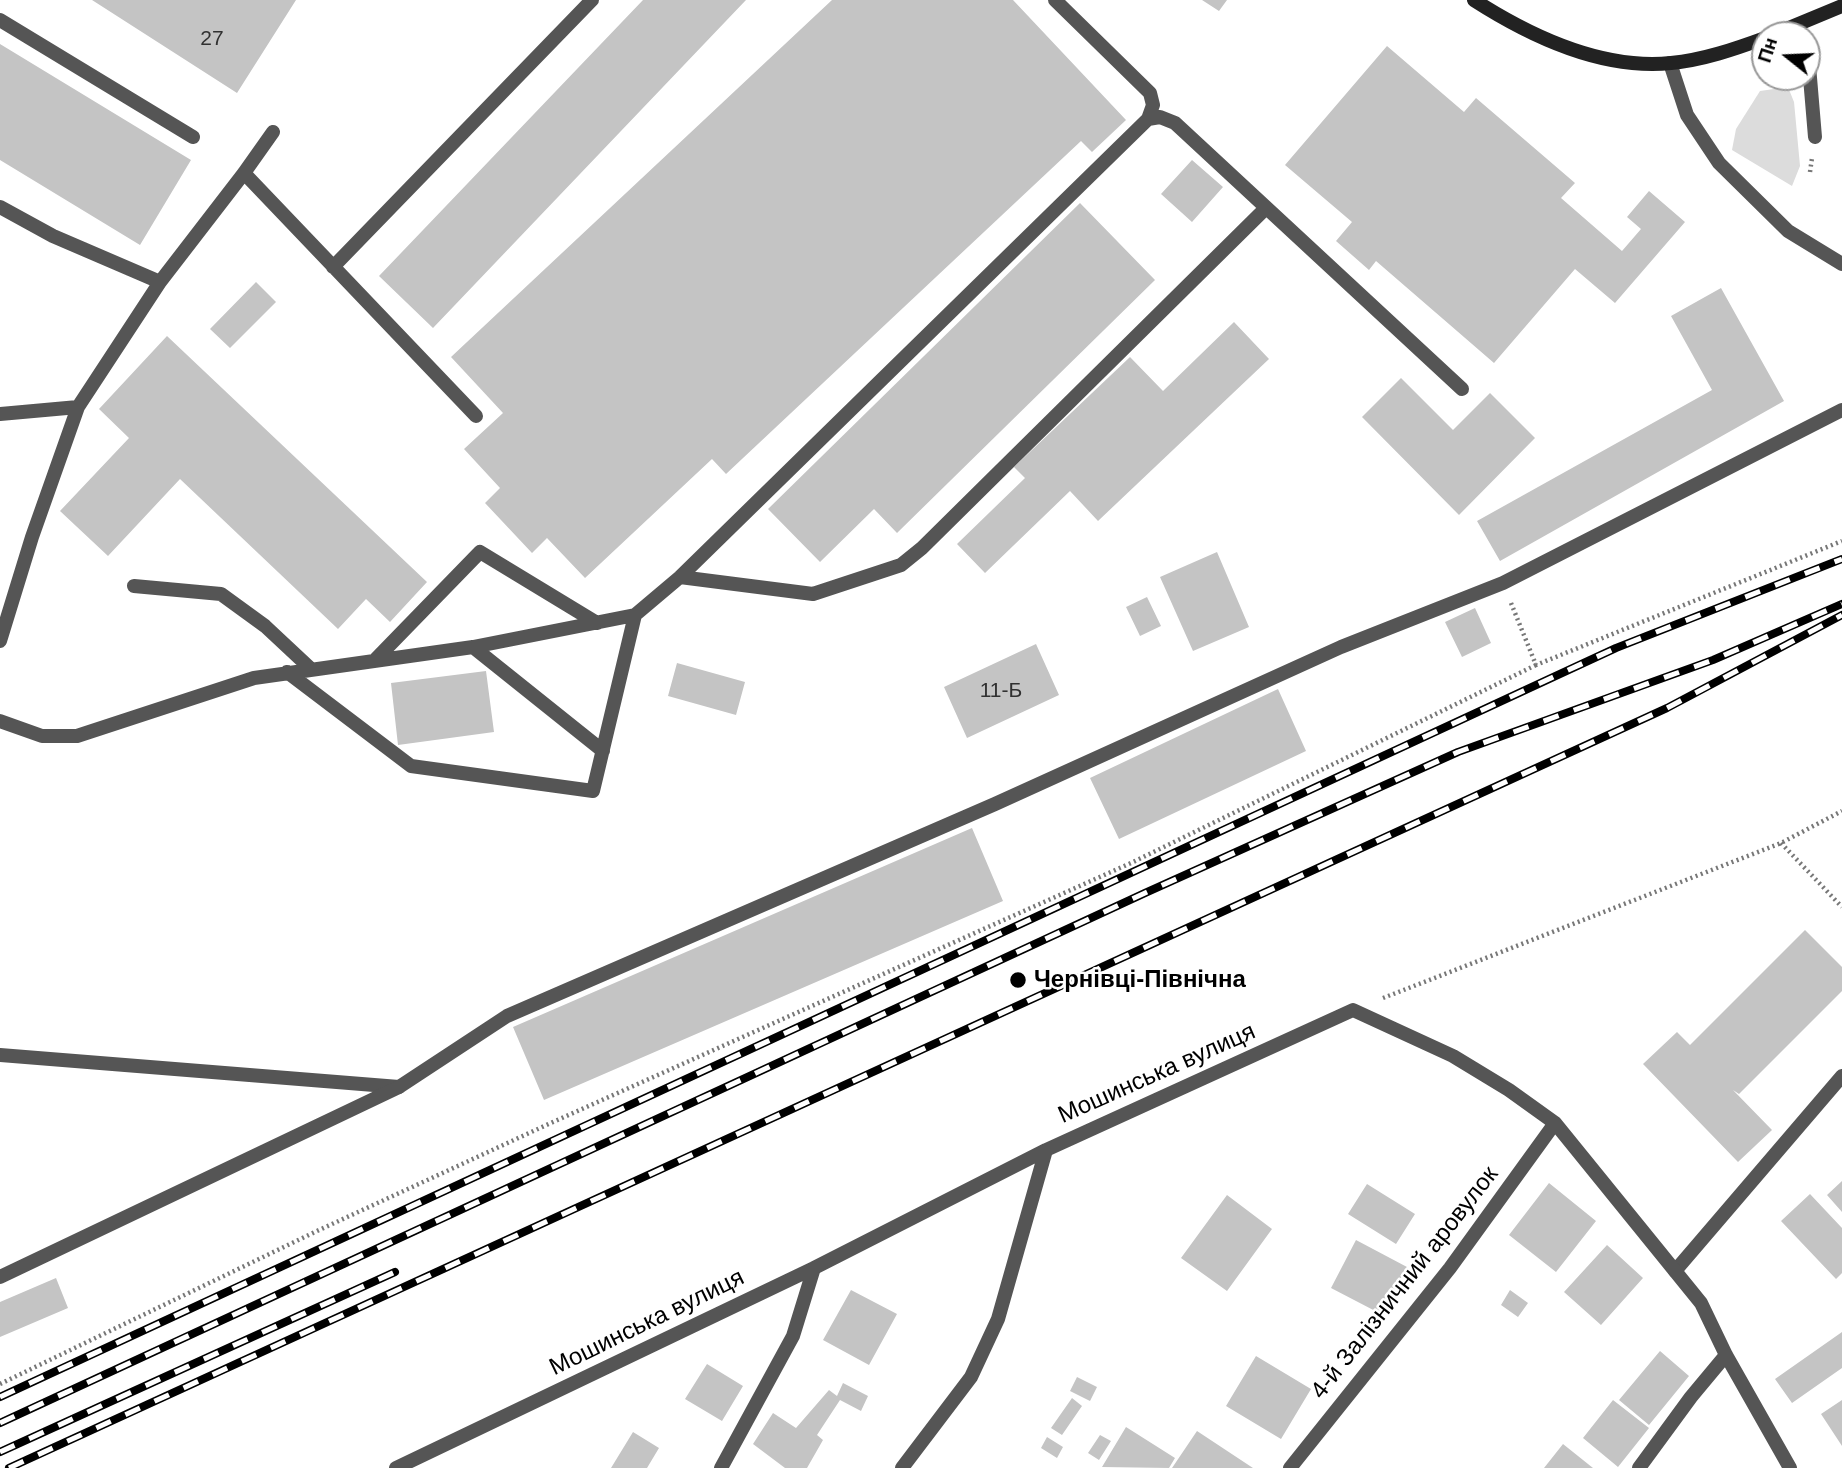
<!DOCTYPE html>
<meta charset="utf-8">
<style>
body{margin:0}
#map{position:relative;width:1842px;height:1468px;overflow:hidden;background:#fff;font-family:Arial,sans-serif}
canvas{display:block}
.north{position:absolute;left:1751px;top:21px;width:70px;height:70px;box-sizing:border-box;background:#fff;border:2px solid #999;border-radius:50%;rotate:288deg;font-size:19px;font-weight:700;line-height:28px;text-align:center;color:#000}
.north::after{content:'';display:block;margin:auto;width:24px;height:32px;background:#000;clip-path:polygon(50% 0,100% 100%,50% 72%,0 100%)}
</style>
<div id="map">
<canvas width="1842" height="1468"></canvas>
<div class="north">Пн</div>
</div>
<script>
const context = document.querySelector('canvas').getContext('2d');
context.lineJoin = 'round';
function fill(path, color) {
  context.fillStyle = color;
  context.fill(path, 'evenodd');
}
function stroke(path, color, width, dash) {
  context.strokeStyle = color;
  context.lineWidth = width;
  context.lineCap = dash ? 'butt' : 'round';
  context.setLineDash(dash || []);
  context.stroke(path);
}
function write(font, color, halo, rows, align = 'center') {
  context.font = font + ' Arial,sans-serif';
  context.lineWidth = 5;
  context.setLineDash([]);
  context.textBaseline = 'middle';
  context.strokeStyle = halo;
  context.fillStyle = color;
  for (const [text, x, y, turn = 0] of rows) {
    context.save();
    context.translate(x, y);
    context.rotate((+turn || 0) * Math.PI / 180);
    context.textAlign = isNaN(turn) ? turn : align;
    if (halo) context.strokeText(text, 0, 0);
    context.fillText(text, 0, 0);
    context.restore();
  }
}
fill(new Path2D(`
 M1788,87l6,15 6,64 -8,20 -60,-36 4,-21 24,-38z`), '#dcdcdc');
fill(new Path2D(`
 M92,0h204l-59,93z
 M643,0h103l-313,328 -54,-52z
 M832,0h181l113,120 -34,32 -11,-11 -355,333 -14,-15 -127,119 -38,-40 -15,15 -47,-50 15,-15 -36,-39 39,-36 -52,-56z
 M1202,0h25l-8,11z
 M0,44l191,116 -51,85 -140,-85z
 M1387,46l77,66 12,-14 99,85 -14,15 61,53 19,-22 -14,-12 22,-26 36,31 -70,81 -40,-34 -81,94 -118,-102 -7,9 -33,-29 16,-19 -67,-57z
 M1192,160l31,27 -31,35 -31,-28z
 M1080,203l75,77 -258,253 -23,-24 -54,53 -52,-53z
 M256,282l20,20 -46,46 -20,-19z
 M1721,288l63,113 -284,160 -23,-40 235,-131 -41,-74z
 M1234,322l35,37 -171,162 -28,-30 -85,82 -28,-29 68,-66 -11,-11 116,-110 33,34z
 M167,336l260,246 -37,40 -24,-23 -28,30 -158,-150 -72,77 -48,-45 69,-73 -30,-29z
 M1401,378l52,52 37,-37 45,45 -76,77 -97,-98z
 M1217,552l32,75 -56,24 -33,-74z
 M1147,597l14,29 -21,10 -14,-29z
 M1475,608l16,35 -29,14 -17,-35z
 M1036,644l23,51 -92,43 -23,-51z
 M677,663l68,19 -9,33 -68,-19z
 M486,671l8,61 -96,13 -7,-62z
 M1278,689l28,62 -187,88 -29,-61z
 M972,828l31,73 -459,199 -31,-73z
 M1805,930l37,37v24l-103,103 -6,-4 39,40 -34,32 -95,-98 34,-32 13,13z
 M1842,1181v31l-15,-17z
 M1549,1183l47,38 -40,51 -47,-37z
 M1367,1184l48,30 -19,30 -48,-30z
 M1810,1194l32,34v45l-6,6 -55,-58z
 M1227,1195l45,34 -45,62 -46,-33z
 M1356,1240l51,27 -26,47 -50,-26z
 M1607,1245l36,33 -42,47 -37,-33z
 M56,1278l12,30 -68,29v-35z
 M851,1290l46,24 -28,51 -46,-25z
 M1510,1290l18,13 -10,14 -17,-12z
 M1842,1332v36l-50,35 -17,-24z
 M1660,1351l29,25 -40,49 -30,-25z
 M1256,1356l55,33 -30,50 -55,-33z
 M707,1364l36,22 -21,35 -37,-22z
 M1077,1377l20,10 -7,14 -20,-10z
 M843,1383l25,13 -7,15 -21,-11 -23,35 6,5 -16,28h-22l-32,-24 20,-31 23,15 33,-38 8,6z
 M1072,1398l10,8 -20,29 -11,-7z
 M1613,1400l36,28 -31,39 -35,-29z
 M1842,1400v46l-21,-32z
 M1126,1427l49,31 -6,10 -67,-1z
 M1197,1431l56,37h-81z
 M633,1432l26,16 -12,20h-36z
 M1100,1435l11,6 -12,19 -11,-7z
 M1047,1437l16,10 -6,11 -16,-10z
 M1563,1444l30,24h-49z`), '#c4c4c4');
stroke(new Path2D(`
 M1810,172l2,-14
 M1511,603l25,62 306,-124
 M1781,843l61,64
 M1383,998l398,-155 61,-32
 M0,1384l317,-153 236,-109 578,-259 405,-198`), '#777', 4.5, [2, 3.5]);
stroke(new Path2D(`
 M1055,0l95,93 3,12 -5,14
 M0,20l193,117
 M1807,42l8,95
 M244,173l232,243
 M0,207l53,29 107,46
 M333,267l259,-267
 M0,414l78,-7
 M680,577l133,17 88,-29 21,-17 344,-340
 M134,586l87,8 44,32 46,43
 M0,641l32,-104 46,-130 82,-125 84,-109 29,-41
 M473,647l130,104
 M376,659l104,-107 117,71
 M287,672l124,94 182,25 42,-176
 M0,721l42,15h35l177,-58 219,-31 162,-32 45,-38 468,-458 12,-2 15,6 287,266
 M0,1055l399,32
 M1675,1271l167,-195`), '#555', 14);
stroke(new Path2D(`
 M1670,63l17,52 32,48 69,68 54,33
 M0,1277l399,-190 108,-71 488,-212 346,-157 162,-64 339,-173
 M396,1468l418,-200 232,-118 307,-140 100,46 56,34 46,33 146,180 25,52 64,113
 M721,1468l72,-132 21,-68
 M902,1468l69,-91 27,-58 48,-169
 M1290,1468l160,-200 105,-145
 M1639,1468l52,-71 35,-42`), '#555', 14);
stroke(new Path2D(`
 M1474,0c56,36 128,70 197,63 32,-3 64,-14 94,-25
 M1772,35l70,-29`), '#222', 14);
const rail = new Path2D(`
 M0,1397l1616,-749 226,-89
 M0,1423l1145,-530 313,-141 255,-92 129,-56
 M0,1452l395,-180
 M9,1468l1658,-760 175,-93`);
stroke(rail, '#000', 8);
stroke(rail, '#fff', 5, [16]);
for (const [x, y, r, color] of [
 [1018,980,9,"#000"]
]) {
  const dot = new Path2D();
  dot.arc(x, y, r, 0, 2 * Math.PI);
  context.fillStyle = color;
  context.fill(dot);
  stroke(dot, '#fff', 2.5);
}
write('21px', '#313131', null, [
 ["27",212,39],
 ["11-Б",1001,691]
]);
write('bold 24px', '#000', '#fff', [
 ["Чернівці-Північна",1034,980]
], 'left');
write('24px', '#000', '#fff', [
 ["Мошинська вулиця",1157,1074,-24],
 ["4-й Залізничний аровулок",1405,1283,-52],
 ["Мошинська вулиця",647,1323,-26]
]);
</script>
